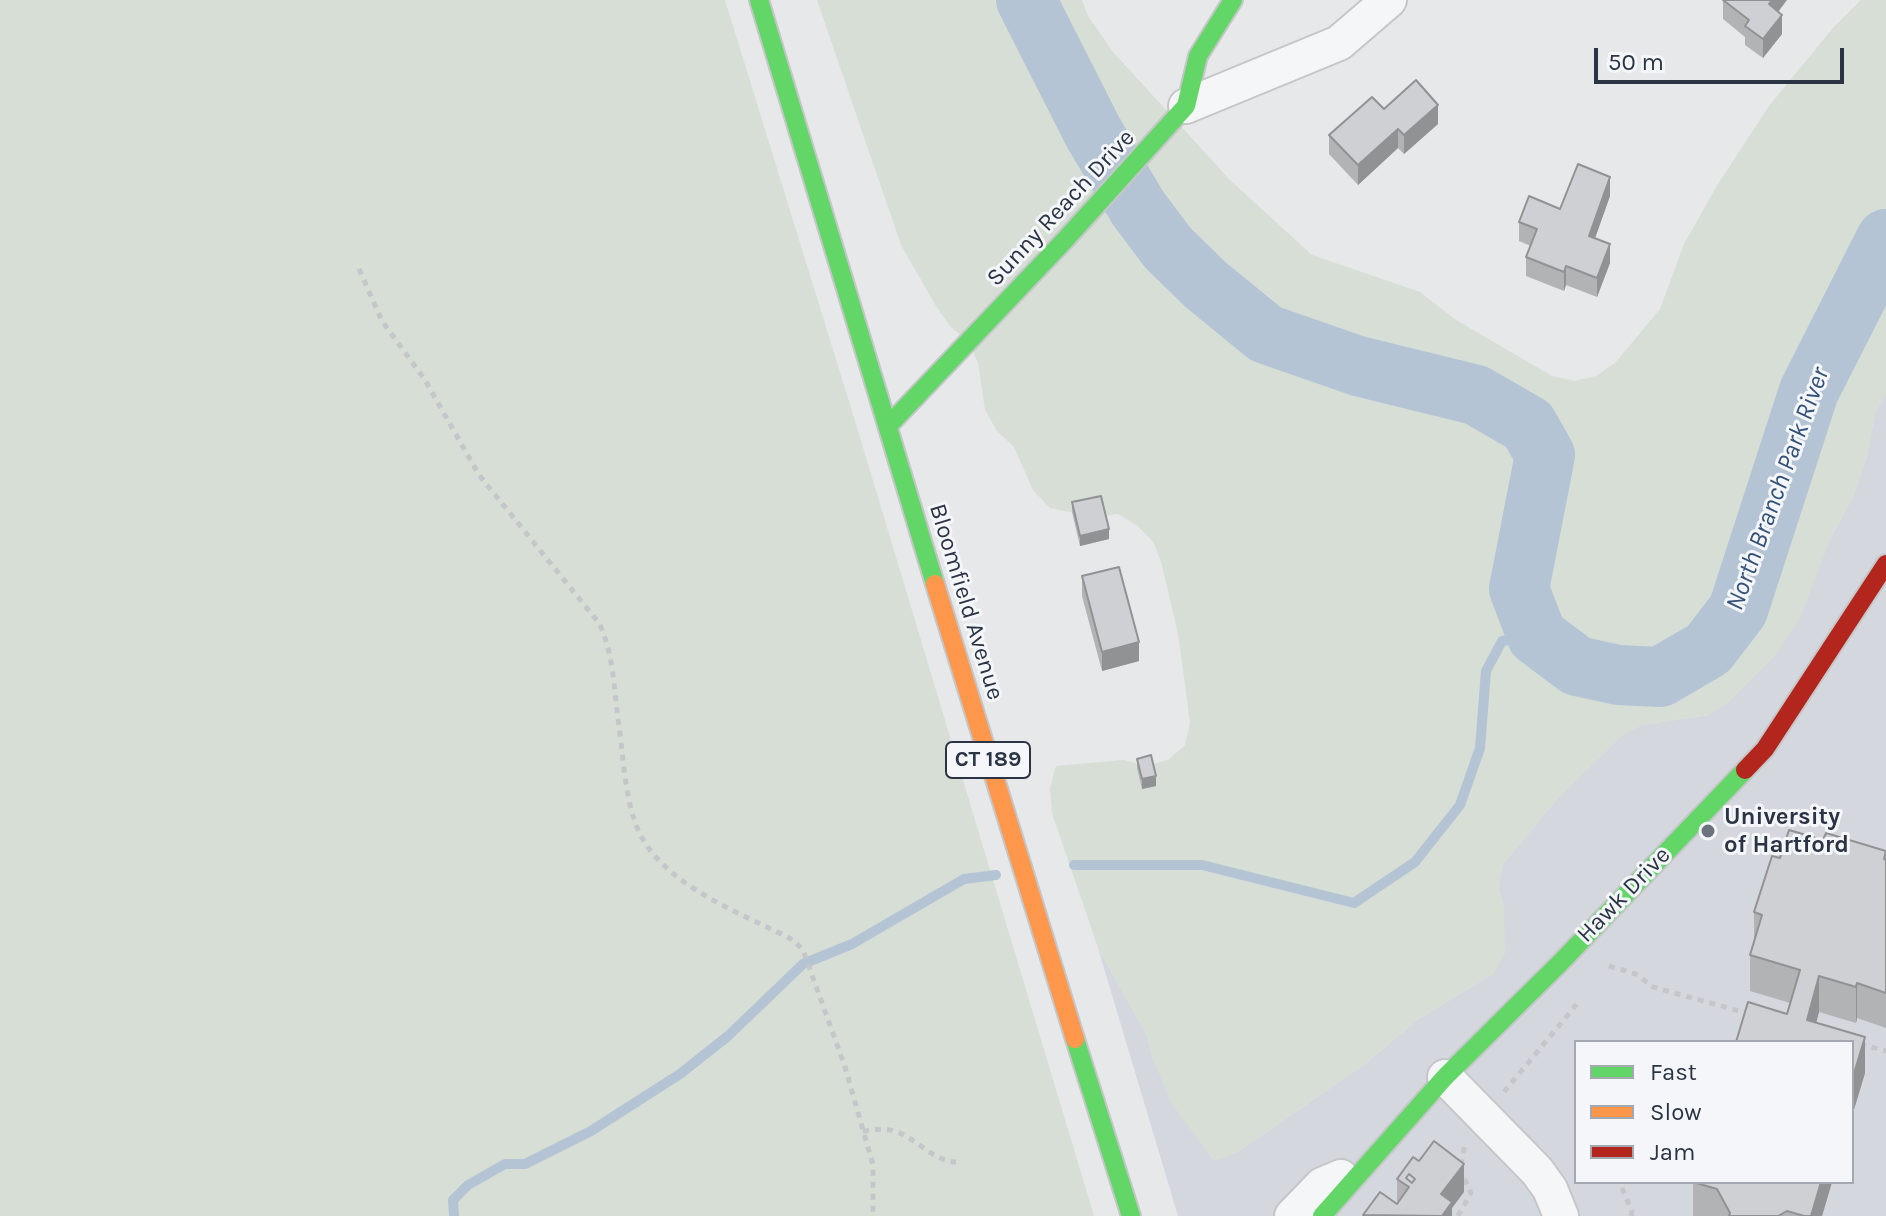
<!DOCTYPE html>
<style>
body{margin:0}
#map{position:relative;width:1886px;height:1216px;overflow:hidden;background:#e6e8ea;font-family:Karla,sans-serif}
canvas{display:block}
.legend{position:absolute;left:1574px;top:1040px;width:280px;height:144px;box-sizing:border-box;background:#f4f6f9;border:2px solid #a4a8b1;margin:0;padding:10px 14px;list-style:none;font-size:24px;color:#2b3445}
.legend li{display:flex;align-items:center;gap:16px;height:40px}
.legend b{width:40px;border:2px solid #a4a8b1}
.scale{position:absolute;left:1594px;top:48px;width:250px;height:36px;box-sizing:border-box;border:4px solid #2b3445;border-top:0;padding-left:10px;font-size:24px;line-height:28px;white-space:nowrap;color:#2b3445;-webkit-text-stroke:6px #f4f6f9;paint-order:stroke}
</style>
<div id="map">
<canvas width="1886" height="1216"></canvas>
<ul class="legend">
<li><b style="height:10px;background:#63d668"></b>Fast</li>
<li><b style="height:10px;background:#ff974d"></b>Slow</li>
<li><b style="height:10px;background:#b3261e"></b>Jam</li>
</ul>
<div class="scale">50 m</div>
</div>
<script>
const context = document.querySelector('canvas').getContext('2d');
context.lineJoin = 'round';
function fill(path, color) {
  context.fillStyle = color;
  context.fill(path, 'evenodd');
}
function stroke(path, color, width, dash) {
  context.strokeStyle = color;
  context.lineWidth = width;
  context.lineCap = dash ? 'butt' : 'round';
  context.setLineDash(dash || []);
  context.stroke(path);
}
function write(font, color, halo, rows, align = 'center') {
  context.font = font + ' Karla,sans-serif';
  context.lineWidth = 6;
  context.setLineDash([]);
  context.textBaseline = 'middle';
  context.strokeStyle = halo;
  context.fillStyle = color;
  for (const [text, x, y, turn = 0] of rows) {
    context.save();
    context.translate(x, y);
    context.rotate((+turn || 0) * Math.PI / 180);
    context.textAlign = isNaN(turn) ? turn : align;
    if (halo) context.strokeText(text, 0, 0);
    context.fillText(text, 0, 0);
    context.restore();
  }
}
fill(new Path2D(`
 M1886,392v824h-708l-80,-268 49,87 6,24 83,94 129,-89 52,-44 77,-47 10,-64 -6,-22 5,-23 54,-65 64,-63 20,-11 68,-10 123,-180 21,-38 14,-41 8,-43zM1576,1042h276v140h-276z`), '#d4d7dd');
fill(new Path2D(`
 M0,0h725l134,434 235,782h-1094z
 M817,0h265l6,16 25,36 117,128 82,75 108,37 36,28 96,56 22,5 22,-5 19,-13 45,-54 24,-65 34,-60 51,-78 63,-77 29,-29h25v392l-11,21 -8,43 -14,41 -21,38 -32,83 -25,38 -47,47 -19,12 -67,10 -21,11 -64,63 -54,65 -5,23 6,22 1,45 -11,19 -77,47 -52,44 -129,89 -22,8 -43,-58 -18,-44 -6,-24 -49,-87 -46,-135 -2,-25 6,-22 68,-6 22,6 22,-6 17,-15 5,-22 -3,-24 -9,-65 -16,-69 -8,-22 -16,-17 -20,-12 -24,3 -44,-9 -17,-18 -19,-43 -17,-16 -12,-21 -7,-47 -10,-22 -18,-15 -14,-20 -35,-61z`), '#d6ded6');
stroke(new Path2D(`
 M1074,865h128l152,38 61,-41 45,-57 20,-57 6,-77 16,-30 35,-5
 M454,1216l-1,-16 15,-15 37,-21h20l66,-33 89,-57 48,-38 75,-72 49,-20 112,-65 32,-4`), '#b4c4d5', 10);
stroke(new Path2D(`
 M1026,0l67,132 45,76 30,40 38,37 60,49 92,32 118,29 52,30 17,30 -26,134 18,47 40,30 41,9 42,2 48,-28 30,-39 71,-219 77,-152`), '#b4c4d5', 60);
const street = new Path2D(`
 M1186,106l153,-63 50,-43
 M1445,1077l92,94 13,18 11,27
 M1292,1216l30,-31 19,-8`);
const fast = new Path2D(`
 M759,0l176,584
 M888,426l176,-185 122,-135 12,-50 35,-56
 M1075,1039l56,177
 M1322,1216l123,-139 116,-115 184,-192`);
const slow = new Path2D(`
 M935,584l140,455`);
const jam = new Path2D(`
 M1745,770l20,-21 121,-185`);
stroke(street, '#c4c6c8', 38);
stroke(fast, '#c4c6c8', 22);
stroke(slow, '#c4c6c8', 22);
stroke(jam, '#c4c6c8', 22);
stroke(new Path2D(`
 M359,269l23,52 43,59 54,95 120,148c14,29 15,64 19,96 5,33 6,71 17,103 21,62 105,90 158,118l10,10 42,117 28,98v51
 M1609,966l27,8 17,13 97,27
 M1860,1044l26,7
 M1504,1092l73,-88
 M863,1131c9,-1 19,-3 27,-1 25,5 41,31 66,32
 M1461,1165l4,-21
 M1622,1188l10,24 -1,4
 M1458,1216l13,-23 -9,-19`), '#c5c6ca', 5, [6, 6]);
stroke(street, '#f5f6f7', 34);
stroke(fast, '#63d668', 18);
stroke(slow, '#ff974d', 18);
stroke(jam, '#b3261e', 18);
fill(new Path2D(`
 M1723,0l55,12 4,22 -19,24 -18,-13v-8l-22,-18z
 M1384,109l54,15 -34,30 -6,-6 -40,37 -29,-31v-19z
 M1610,196l-15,42 15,25 -13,34 -31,-12 -2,6 -38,-15v-19l5,-11 -12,-5v-19z
 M1072,502l37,37 -29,7 -8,-34z
 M1082,576l57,85 -37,10 -20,-75z
 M1137,759l19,27 -14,3 -5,-21z
 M1789,830l34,10 3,-7 60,18v177l-29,-10 -1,5 -37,-11 -3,11 49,14v36l-13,43v-74h-116l12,-40 39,12 3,-11 -40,-12v-36l4,-12v-31l18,-56 8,2z
 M1413,1157l51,35 -12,16v8l-55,-12v-25zM1409,1174l6,5 -3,4 -6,-5z
 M1693,1182h139l-10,34h-129z`), '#b1b3b5');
fill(new Path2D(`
 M1772,0h15l-18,24v-20z
 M1782,15v19l-19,24v-19z
 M1438,105v19l-34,30v-19z
 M1398,129v19l-40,37v-20z
 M1610,177v19l-21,59v-19z
 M1610,244v19l-13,34v-19z
 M1566,266v19l-2,6v-19z
 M1109,529v10l-29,7v-10z
 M1139,642v19l-37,10v-19z
 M1156,776v10l-14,3v-10z
 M1819,976v36l-8,30 -4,-22z
 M1857,983v35l-1,5v-36z
 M1865,1037v36l-13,43v-36z
 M1464,1164v28l-12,16v8h-11v-22z
 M1821,1182h11l-10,34h-11z`), '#909294');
const building = new Path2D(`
 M1723,0h49l-3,4 13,11 -19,24 -18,-13 4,-6z
 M1416,80l22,25 -34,30 -6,-6 -40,36 -29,-30 43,-38 12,12z
 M1578,164l32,13 -21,59 21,8 -13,34 -31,-12 -2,6 -38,-15 11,-28 -18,-7 10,-26 31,13z
 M1101,496l8,33 -29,7 -8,-34z
 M1119,567l20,75 -37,10 -20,-76z
 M1151,755l5,21 -14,3 -5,-20z
 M1789,830l34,10 3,-7 60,18 -2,8 2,1v133l-29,-10 -1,4 -37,-11 -12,44 58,17 -13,43v-38h-116l12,-40 39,12 13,-44 -50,-15 12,-40 -8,-3 18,-56 8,2z
 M1434,1141l30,23 -23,30 11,8 -10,14 -79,-1 17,-23 17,12 12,-17 -12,-8 16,-22 6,4zM1409,1174l6,5 -3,4 -6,-5z
 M1693,1182h128l-10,34h-7l-17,-5 -9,5h-49l1,-3 -13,-24z`);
fill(building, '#ced0d3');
stroke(building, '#909294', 2);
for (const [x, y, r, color] of [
 [1708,831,8,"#6c737f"]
]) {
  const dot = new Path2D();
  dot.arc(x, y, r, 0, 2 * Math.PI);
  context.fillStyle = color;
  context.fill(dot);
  stroke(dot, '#f4f6f9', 3);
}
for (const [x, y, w] of [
 [988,760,84]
]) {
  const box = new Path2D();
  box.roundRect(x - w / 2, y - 18, w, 36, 6);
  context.fillStyle = '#f4f6f9';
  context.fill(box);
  stroke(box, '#2b3445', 2);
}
write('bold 22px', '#2b3445', null, [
 ["CT 189",988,760]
]);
write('24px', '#2b3445', '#f4f6f9', [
 ["Sunny Reach Drive",1061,208,-47],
 ["Bloomfield Avenue",966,602,73],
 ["Hawk Drive",1624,895,-46]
]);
write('bold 24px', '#2b3445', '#f4f6f9', [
 ["University",1724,817],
 ["of Hartford",1724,845]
], 'left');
write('italic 26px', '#34527a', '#f4f6f9', [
 ["North Branch Park River",1778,489,-70]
]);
</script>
